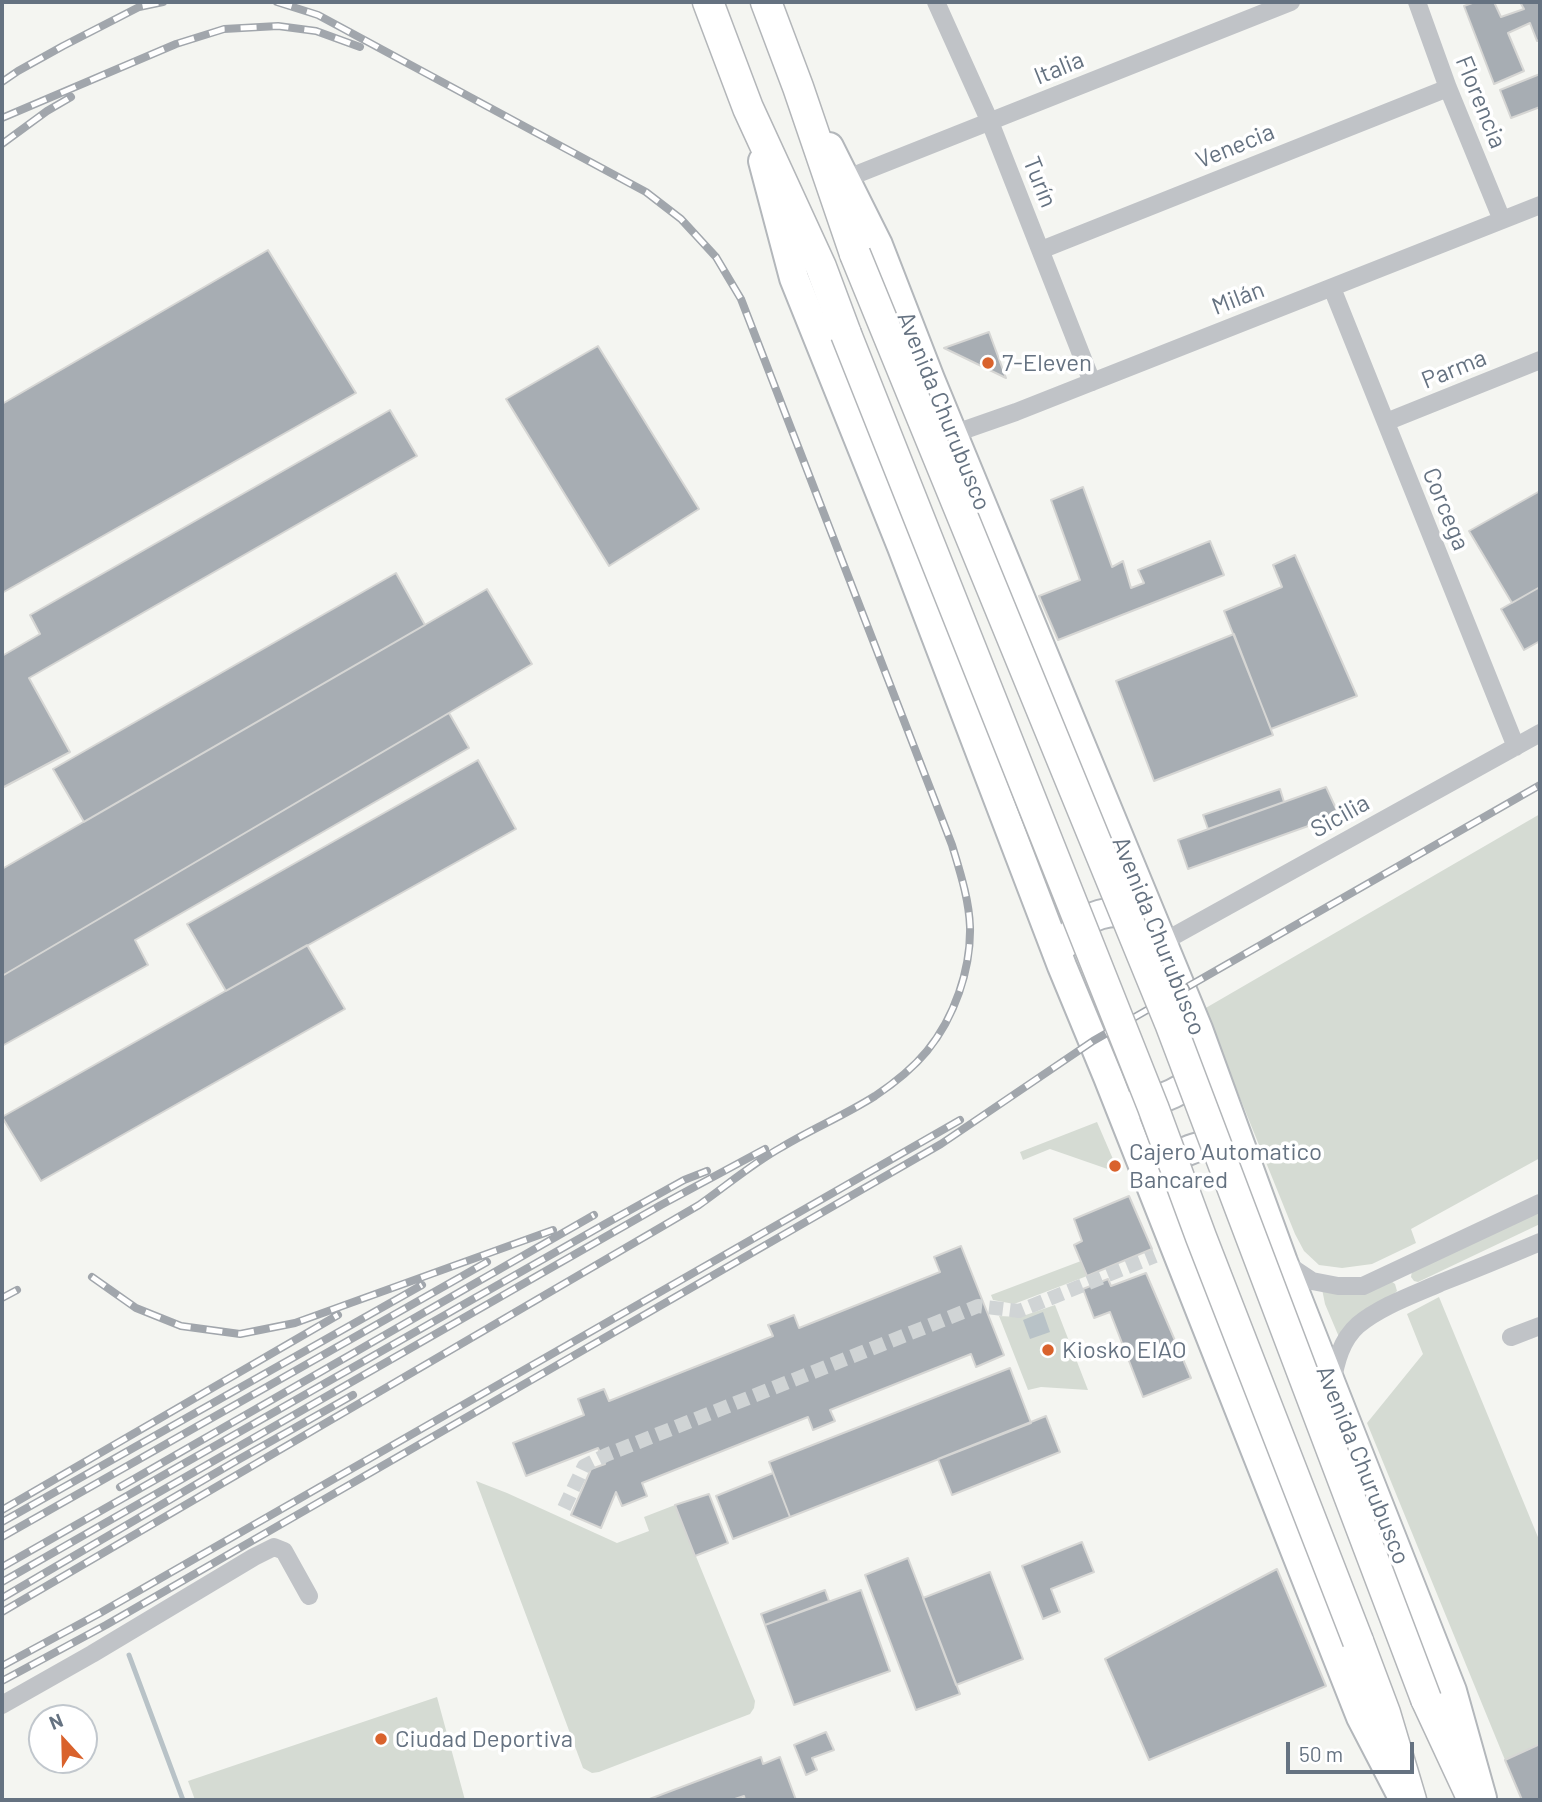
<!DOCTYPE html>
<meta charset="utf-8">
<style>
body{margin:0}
#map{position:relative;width:1542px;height:1802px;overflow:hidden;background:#f4f5f1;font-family:Barlow,sans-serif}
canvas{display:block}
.frame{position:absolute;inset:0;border:4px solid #657281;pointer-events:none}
.north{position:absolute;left:28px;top:1704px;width:70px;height:70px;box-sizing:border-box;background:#fff;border:2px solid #c1c7cd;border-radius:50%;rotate:338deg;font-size:19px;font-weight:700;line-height:28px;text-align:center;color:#657281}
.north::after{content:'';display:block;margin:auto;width:24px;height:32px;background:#d9622c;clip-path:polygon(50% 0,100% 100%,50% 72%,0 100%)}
.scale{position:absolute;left:1286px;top:1742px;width:128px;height:32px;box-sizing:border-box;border:4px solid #657281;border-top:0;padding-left:9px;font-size:21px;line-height:24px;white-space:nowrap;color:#657281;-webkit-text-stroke:5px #fff;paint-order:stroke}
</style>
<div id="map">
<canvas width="1542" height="1802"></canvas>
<div class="frame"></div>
<div class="north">N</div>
<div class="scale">50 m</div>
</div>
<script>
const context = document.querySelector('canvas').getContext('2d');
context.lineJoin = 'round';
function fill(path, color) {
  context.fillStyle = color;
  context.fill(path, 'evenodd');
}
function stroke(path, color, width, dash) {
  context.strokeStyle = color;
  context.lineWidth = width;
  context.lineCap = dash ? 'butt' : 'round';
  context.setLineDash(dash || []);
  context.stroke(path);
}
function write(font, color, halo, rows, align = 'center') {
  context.font = font + ' Barlow,sans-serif';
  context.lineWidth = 7;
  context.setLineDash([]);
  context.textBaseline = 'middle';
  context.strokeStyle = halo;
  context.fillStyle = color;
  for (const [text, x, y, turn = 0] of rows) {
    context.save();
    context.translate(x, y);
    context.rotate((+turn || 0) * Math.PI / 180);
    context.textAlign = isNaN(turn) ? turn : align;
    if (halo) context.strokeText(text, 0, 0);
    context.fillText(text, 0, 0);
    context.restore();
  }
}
fill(new Path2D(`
 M1540,814v344l-129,71 5,14 -44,21 -30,4 -23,-3 -15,-14 -9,-17 -91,-225z
 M1097,1122l22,51 -69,-24 -27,11 -3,-8z
 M1540,1212v12l-122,58 -4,-1 -3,-4 1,-6z
 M1081,1261l6,15 -73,28 -21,-4 -2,-5z
 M1391,1281l4,3 2,7 -4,4 -54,42 -14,-33 -3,-15z
 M1439,1297l101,245v202l-35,16 -138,-337 56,-69 -16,-40z
 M1055,1305l33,85 -47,-3 -13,3 -29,-74 21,1z
 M476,1481l31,12 110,50 32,-12 -5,-14 31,-12 80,196 -1,7 -4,6 -151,58 -7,1 -9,-5z
 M437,1697l28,103h-270l-7,-19z`), '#d5dbd3');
fill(new Path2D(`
 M1043,1312l7,20 -20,7 -7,-19z`), '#b8c2c7');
stroke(new Path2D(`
 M129,1655l54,145`), '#b8c2c7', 5);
const building = new Path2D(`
 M1475,2h19l7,15 23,-8 -4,-7h20v38l-3,1 -7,-18 -22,10 16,38 -30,13 -30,-78z
 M1540,74v33l-29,11 -11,-28z
 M268,250l88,143 -354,200v-189z
 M989,332l17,46 -62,-30z
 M598,346l101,163 -90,57 -103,-167z
 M390,410l27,46 -388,222 41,74 -68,36v-132l38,-22 -10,-19z
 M1083,487l29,80 11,-6 8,27 13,-5 -6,-13 72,-29 14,34 -166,65 -19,-44 41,-16 -29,-80z
 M1540,491v96l-28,16 -43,-72z
 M1295,555l62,141 -86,33 -47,-118 58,-24 -9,-22z
 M396,573l29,52 -341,197 -31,-53z
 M1540,587v54l-16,9 -23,-41z
 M487,589l45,75 -530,312v-107z
 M1234,634l39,101 -119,46 -38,-100z
 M449,713l20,35 -334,192 13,25 -146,81v-70z
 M478,760l38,69 -290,162 -39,-67z
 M1326,787l13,28 -151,54 -10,-29z
 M1280,789l4,13 -76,27 -5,-14z
 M307,945l38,64 -304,172 -39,-64z
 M1118,1160l4,8 -10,4 -4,-8z
 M1129,1196l23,53 -65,27 -13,-31 8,-4 -8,-22z
 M961,1246l43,109 -28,12 -5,-13 -141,56 5,11 -22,9 -5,-13 -166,66 5,13 -25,10 -6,-14 -15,36 -30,-13 20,-46 14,-5 -7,-16 -72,28 -13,-33 71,-28 -6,-16 26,-10 5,12 164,-65 -5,-11 11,-4 15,-6 5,13 141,-56 -6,-15z
 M1146,1273l45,105 -48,19 -33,-85 -16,6 -11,-29 25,-10 3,7z
 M1010,1368l21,55 -241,94 -21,-55z
 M1046,1416l14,36 -108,43 -14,-36z
 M773,1473l17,44 -57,22 -17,-43z
 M709,1494l19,49 -33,13 -20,-51z
 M1082,1542l12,30 -43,17 9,23 -17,7 -21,-53z
 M908,1558l52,136 -44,16 -51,-135z
 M1277,1569l49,117 -177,74 -44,-101z
 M990,1572l33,87 -67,26 -33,-87z
 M825,1590l4,11 -64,24 -4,-11z
 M861,1590l29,81 -96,34 -29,-80z
 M826,1732l8,18 -22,8 5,12 -11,5 -12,-30z
 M1540,1744v56h-18l-17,-40z
 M761,1757l2,7 17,-7 16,43h-51l-1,-4 -12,4h-85z`);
fill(building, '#a7adb3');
stroke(building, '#d6d6d4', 2);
stroke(new Path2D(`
 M564,1508l20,-42 22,-11 372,-149 41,5 136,-55`), '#d0d4d5', 14, [14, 7]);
const primary = new Path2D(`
 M829,147l49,98 52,134 268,650 85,233 169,429 30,107
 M763,161l31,117 108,269 160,419 46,111 253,640 40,77
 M1066,943c15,-29 50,-39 79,-24
 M1130,1106c28,-4 60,-16 77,-39
 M1162,1181c2,-6 6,-15 11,-20 16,-16 45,-21 64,-8`);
const trunk = new Path2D(`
 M708,2l40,106 73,159 25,67
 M766,2l32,85 57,167
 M1358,1641l27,72 26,87
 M1426,1699l47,101`);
stroke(primary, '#b3b7bb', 32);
stroke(trunk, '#b3b6b9', 33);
stroke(new Path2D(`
 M936,2l54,120 102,260
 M1417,2l31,86 54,132
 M845,179l446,-177
 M1041,250l407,-162
 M1332,288l184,459
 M1386,422l154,-62
 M953,434l63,-22 524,-207
 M1163,942l377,-209
 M1285,1263l27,18 26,5h25l177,-83
 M1511,1337l29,-11
 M1332,1383c4,-21 9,-43 26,-58 23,-19 55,-30 82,-42 33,-13 67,-27 100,-41
 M2,1705l90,-51 162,-97 20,-10 10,4 25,45`), '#c0c3c7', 18);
stroke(primary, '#fff', 28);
stroke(trunk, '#fff', 30);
const rail = new Path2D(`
 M2,82l16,-11 45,-25 76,-39 24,-5
 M2,118l174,-74 48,-15 54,-3 38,5 44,16
 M2,144l45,-33 24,-14
 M92,1277l44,31 45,18 59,8 55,-11 258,-93
 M2,1298l15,-8
 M120,1487l474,-272
 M2,1510l336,-195
 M2,1522l420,-237
 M2,1537l485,-275
 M2,1567l603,-343 79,-44 23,-9
 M2,1582l659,-377 104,-56
 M2,1598l234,-137 117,-66
 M2,1612l697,-407c27,-19 54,-42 83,-58 30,-18 63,-32 93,-51 18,-12 38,-28 52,-45 27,-33 44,-81 43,-124 -1,-28 -10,-55 -18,-82l-211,-546 -25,-42 -35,-38 -35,-27 -328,-177 -41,-13
 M2,1666l98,-53 860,-493
 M2,1681l104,-56 835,-481 152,-103 447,-256`);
stroke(rail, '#a1a6ac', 8);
stroke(rail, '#fff', 5, [16]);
const trunkBridge = new Path2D(`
 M855,254l315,769 256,676
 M846,334l307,773 48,130 157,404`);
stroke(trunkBridge, '#b3b6b9', 33, []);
stroke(trunkBridge, '#fff', 30);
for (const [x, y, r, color] of [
 [988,363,7,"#d9622c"],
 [1115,1166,7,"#d9622c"],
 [1048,1350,7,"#d9622c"],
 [381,1739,7,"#d9622c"]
]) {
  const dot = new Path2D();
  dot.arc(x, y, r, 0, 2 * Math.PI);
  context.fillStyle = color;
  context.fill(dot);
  stroke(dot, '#fff', 2.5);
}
write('24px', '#657281', '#fff', [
 ["Italia",1059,68,-22],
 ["Florencia",1481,102,68],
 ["Venecia",1235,146,-22],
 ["Turín",1040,182,68],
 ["Milán",1238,298,-21],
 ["Parma",1454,369,-22],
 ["Avenida Churubusco",944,411,68],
 ["Corcega",1446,509,68],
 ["Sicilia",1340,816,-29],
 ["Avenida Churubusco",1159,936,68],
 ["Avenida Churubusco",1363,1465,68]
]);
write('24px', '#657281', '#fff', [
 ["7-Eleven",1002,363],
 ["Cajero Automatico",1129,1152],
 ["Bancared",1129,1180],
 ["Kiosko EIAO",1062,1350],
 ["Ciudad Deportiva",395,1739]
], 'left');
</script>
